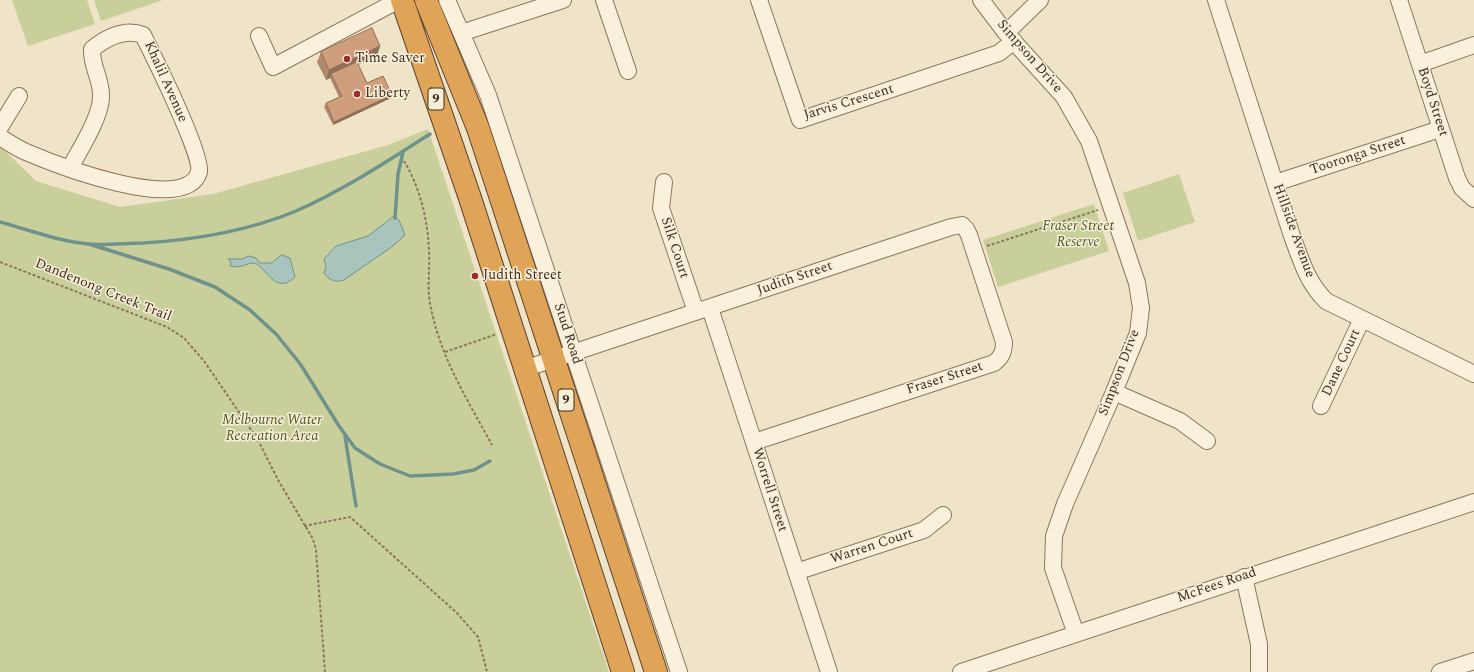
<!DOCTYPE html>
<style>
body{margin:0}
canvas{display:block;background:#f0e4c8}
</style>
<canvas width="1474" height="672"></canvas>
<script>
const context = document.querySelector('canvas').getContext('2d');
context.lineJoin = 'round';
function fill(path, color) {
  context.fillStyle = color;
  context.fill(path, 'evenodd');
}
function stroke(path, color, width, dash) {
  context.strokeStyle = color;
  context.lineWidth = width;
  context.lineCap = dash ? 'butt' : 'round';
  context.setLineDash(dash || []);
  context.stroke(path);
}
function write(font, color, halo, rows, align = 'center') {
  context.font = font + ' Spectral,serif';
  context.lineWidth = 3;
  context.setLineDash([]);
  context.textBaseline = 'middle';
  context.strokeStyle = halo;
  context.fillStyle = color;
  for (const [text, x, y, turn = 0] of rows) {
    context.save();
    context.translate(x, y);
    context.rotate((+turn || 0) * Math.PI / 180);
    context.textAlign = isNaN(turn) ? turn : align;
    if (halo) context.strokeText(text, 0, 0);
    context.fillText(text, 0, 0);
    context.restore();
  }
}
fill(new Path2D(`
 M12,0h75l8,24 -67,22z
 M94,0h69l-62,21z
 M428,129l181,543h-609v-526l36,35 84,26 93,-13 175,-49z
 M1179,174l16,48 -57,19 -15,-48z
 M1094,204l15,47 -111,36 -15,-47z`), '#c9cf9b');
const water = new Path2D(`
 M393,217l6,3 6,15 -12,11 -49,34c-9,3 -15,0 -20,-7l2,-6 -2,-8 12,-13 32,-10z
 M282,255l8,3 5,19c-20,20 -31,-13 -41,-14 -9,0 -12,6 -24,3l1,-4 -3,-3h14l7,-3 7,2 4,5h11z`);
fill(water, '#a9c4bc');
stroke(water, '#6f938a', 1);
stroke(new Path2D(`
 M395,218l3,-44 5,-22
 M0,222c29,8 58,19 88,22 18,2 37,-1 55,-1 51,-3 105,-12 153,-32 46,-20 92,-50 134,-77
 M89,244l80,25 46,18 35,23 27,25 24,30 38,61 16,22 25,16 30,12 43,-2 21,-4 16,-9
 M345,436l11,70`), '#6f938a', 3.5);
const minor = new Path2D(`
 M447,0l41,95 191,577
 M604,0l24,71
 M759,0l41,120 199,-67 15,-12
 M981,0l25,33 58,64 25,44 48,142 4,25 -3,25 -24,59 -49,112 -11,32 -1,32 23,66
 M1216,0l76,236c9,24 15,46 34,65l148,73
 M1399,0l58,178 5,10 12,11
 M461,33l102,-33
 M1006,33l34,-33
 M259,36l14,31 126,-67
 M1420,64l54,-19
 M0,127l19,-31
 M0,137c8,5 17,11 26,15 28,12 160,64 173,20 4,-17 -46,-117 -56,-137 -18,-7 -37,3 -51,14 -1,17 10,31 9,48 0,20 -22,54 -31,71
 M664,182l-3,26 35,104
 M1275,183l165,-54
 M710,308l119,364
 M524,369l427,-142 11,-2
 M1114,392l66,29 27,20
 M1321,406l41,-87
 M754,442l240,-79c8,-6 10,-12 10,-21l-35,-107 -3,-6 -4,-4
 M796,572l128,-42 19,-15
 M1244,577l15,67v28
 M961,672l513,-170
 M1440,672l34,-11`);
const highway = new Path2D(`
 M402,0l68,198 153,474
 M426,0l52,128 178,544`);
stroke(minor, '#8d765c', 18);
stroke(highway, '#5b4430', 24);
stroke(new Path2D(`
 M404,161c16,26 24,60 25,90 1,17 -2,35 1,52 9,52 37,96 62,142
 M987,246l111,-36
 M0,262l167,65 17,11 20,23 54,79 20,40 35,59 3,11 9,122
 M445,352l52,-18
 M304,526l46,-9 107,96 21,24 9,35`), '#8d765c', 2, [3, 2]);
stroke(minor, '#faf1dc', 16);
stroke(highway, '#e0a458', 22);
fill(new Path2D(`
 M380,46l-3,10 -19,9 9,18 24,15 -58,27 -9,-18 2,-4 13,-6 -9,-19 -4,2 -9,-18 4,-10z`), '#b2896c');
fill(new Path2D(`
 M380,46l-3,10 -45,20 -1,-2 -1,4 -4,2 3,-10z
 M392,95l-1,3 -58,27 1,-3z`), '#916f58');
const building = new Path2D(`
 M372,28l8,18 -51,24 -8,-18z
 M357,62l10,21 16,-7 9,19 -58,27 -8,-19 16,-7 -11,-22z`);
fill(building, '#cf9f7d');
stroke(building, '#916f58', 1);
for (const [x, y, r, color] of [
 [347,59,4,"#9e2a2b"],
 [357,94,4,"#9e2a2b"],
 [475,276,4,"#9e2a2b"]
]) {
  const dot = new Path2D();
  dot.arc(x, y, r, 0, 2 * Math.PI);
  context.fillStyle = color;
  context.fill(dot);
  stroke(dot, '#f7eed8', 1.5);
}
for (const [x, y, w] of [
 [436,99,16],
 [566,400,16]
]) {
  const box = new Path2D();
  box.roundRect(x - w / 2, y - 11, w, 22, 3);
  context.fillStyle = '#f7eed8';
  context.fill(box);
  stroke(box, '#3d2e20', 1);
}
write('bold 13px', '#3d2e20', null, [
 ["9",436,99],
 ["9",566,400]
]);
write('14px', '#3d2e20', '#f7eed8', [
 ["Simpson Drive",1029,57,49],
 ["Khalil Avenue",165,82,66],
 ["Boyd Street",1432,102,72],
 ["Jarvis Crescent",849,103,-17],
 ["Tooronga Street",1358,156,-18],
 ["Hillside Avenue",1293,231,70],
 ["Silk Court",674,248,72],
 ["Judith Street",795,279,-19],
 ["Dandenong Creek Trail",103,291,22],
 ["Stud Road",567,334,72],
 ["Dane Court",1342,363,-65],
 ["Simpson Drive",1120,373,-69],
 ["Fraser Street",945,379,-18],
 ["Worrell Street",769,490,72],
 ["Warren Court",872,547,-18],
 ["McFees Road",1217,586,-19]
]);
write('14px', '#3d2e20', '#f7eed8', [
 ["Time Saver",355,59],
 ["Liberty",365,94],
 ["Judith Street",483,276]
], 'left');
write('italic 14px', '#4d5a26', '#f7eed8', [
 ["Fraser Street",1078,227],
 ["Reserve",1078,243],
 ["Melbourne Water",272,421],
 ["Recreation Area",272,437]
]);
</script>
